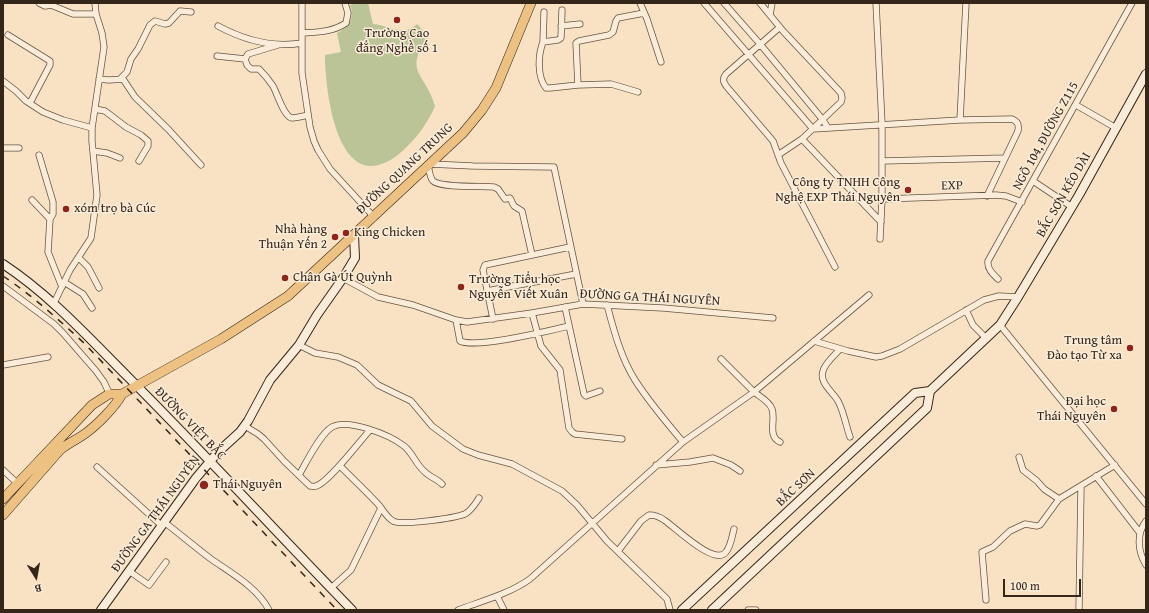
<!DOCTYPE html>
<meta charset="utf-8">
<style>
body{margin:0}
#map{position:relative;width:1149px;height:613px;overflow:hidden;background:#f8e2c3;font-family:"Gentium Book Plus",serif}
canvas{display:block}
.frame{position:absolute;inset:0;border:4px solid #342619;pointer-events:none}
.north{position:absolute;left:16px;top:557px;width:40px;height:40px;-webkit-text-stroke:3px #faecd8;paint-order:stroke;rotate:169deg;font-size:11px;font-weight:700;line-height:16px;text-align:center;color:#342619}
.north::after{content:'';display:block;margin:auto;width:14px;height:18px;background:#342619;clip-path:polygon(50% 0,100% 100%,50% 72%,0 100%)}
.scale{position:absolute;left:1003px;top:579px;width:78px;height:18px;box-sizing:border-box;border:2px solid #342619;border-top:0;padding-left:5px;font-size:12px;line-height:14px;white-space:nowrap;color:#342619;-webkit-text-stroke:3px #faecd8;paint-order:stroke}
</style>
<div id="map">
<canvas width="1149" height="613"></canvas>
<div class="frame"></div>
<div class="north">B</div>
<div class="scale">100 m</div>
</div>
<script>
const context = document.querySelector('canvas').getContext('2d');
context.lineJoin = 'round';
function fill(path, color) {
  context.fillStyle = color;
  context.fill(path, 'evenodd');
}
function stroke(path, color, width, dash) {
  context.strokeStyle = color;
  context.lineWidth = width;
  context.lineCap = dash ? 'butt' : 'round';
  context.setLineDash(dash || []);
  context.stroke(path);
}
function write(font, color, halo, rows, align = 'center') {
  context.font = font + ' "Gentium Book Plus",serif';
  context.lineWidth = 3;
  context.setLineDash([]);
  context.textBaseline = 'middle';
  context.strokeStyle = halo;
  context.fillStyle = color;
  for (const [text, x, y, turn = 0] of rows) {
    context.save();
    context.translate(x, y);
    context.rotate((+turn || 0) * Math.PI / 180);
    context.textAlign = isNaN(turn) ? turn : align;
    if (halo) context.strokeText(text, 0, 0);
    context.fillText(text, 0, 0);
    context.restore();
  }
}
fill(new Path2D(`
 M357,3h11l5,21c15,1 32,13 44,0l12,13c-27,35 -3,36 6,69 -8,19 -20,34 -36,48 -61,48 -74,-62 -74,-99l16,-3 -4,-19c12,-5 18,-16 13,-28z`), '#bac496');
const street = new Path2D(`
 M39,3l6,3 6,-1 22,9h23
 M302,3v70l8,54 4,14 4,9 12,19 43,47
 M640,3l7,16 14,43
 M704,3l109,126
 M724,3l36,41 63,76 5,8
 M760,3l23,28 58,62 1,5 -1,4 -39,37 -24,16
 M876,3l6,121v75l-2,40
 M562,10l-1,28 -3,2 -15,2c-5,13 -6,35 3,46h4l28,-3 33,-1 27,8
 M770,15l2,-12
 M218,26c26,14 54,22 84,17
 M561,26l19,-2
 M780,27l-54,47c-4,5 -3,8 1,13l46,54 8,22 54,104
 M302,33c16,-1 31,-1 44,-10l2,-10 -3,-10
 M8,35l42,26v4l-19,36 -3,1
 M543,42l1,-30
 M278,45l-30,9 -3,5 2,6 4,4h8c5,5 10,11 14,17 4,7 11,31 19,32 5,0 12,-2 16,-3
 M217,56l28,3
 M121,78l6,-6 4,-13 7,-10 12,-24 5,-4 10,3 4,-1 11,-12 11,1
 M99,79l10,1 14,-1 12,18 33,32 33,36
 M3,81l13,10 10,10 17,11 20,8 29,8
 M578,85l-2,-42 3,-2 30,-6 4,-3 3,-11 2,-3 26,-5
 M1076,105l40,23
 M95,109l10,2 21,16 15,8 7,6v5l-9,15
 M960,120l6,-117
 M813,129l147,-9 52,-1c6,3 7,5 6,12l-31,65
 M802,139l79,83
 M3,148h16
 M93,151l14,2 13,5
 M39,155l14,47v12l-3,5
 M882,161l123,-3
 M430,164l43,2 81,1 29,137
 M428,165c1,5 2,13 5,16 8,7 49,5 61,6l4,2 7,10 5,-1 4,8 8,5 10,44
 M1033,181l39,26
 M882,199l114,-4 10,1 16,6
 M32,200l18,19 -2,33 14,35
 M79,258l9,9 11,21
 M343,278l35,19 35,8 43,15 11,2 65,-9 51,-9 80,4 110,10
 M998,279c-5,-5 -11,-10 -10,-18l144,-258
 M64,282l19,12 9,14
 M3,286l51,38 9,9 33,38 8,11 6,13
 M487,291l89,-17
 M54,303l16,-33 21,-32 6,-43 -5,-54v-13l12,-81 -2,-14 -6,-19 -1,-11
 M607,305c7,26 14,53 28,75 14,22 31,42 48,62
 M565,307l19,87 2,2 14,-5
 M966,310l7,15 13,13
 M532,313l9,33 19,24 9,58 3,4 3,2 47,5
 M493,319l-10,-49 2,-5 85,-18
 M456,320l4,21c16,8 88,-10 109,-15
 M1000,325l146,179
 M814,341l34,10 28,6 6,-1 18,-7 84,-49 15,-4 19,1
 M299,345l16,8 23,4 19,8 21,20 33,16 21,25 31,23 15,6 34,9 50,27 15,14 30,36 60,58 3,11
 M840,349c-5,6 -15,14 -17,22 -4,12 10,21 15,30 6,11 8,25 12,36
 M721,359c11,11 22,22 33,33 6,5 15,9 18,17 4,11 -5,27 8,33
 M3,365l45,-8
 M245,426l13,8 6,5 20,22 26,25c2,0 5,1 6,0 12,-3 44,-45 54,-56
 M1019,457l4,13 14,11 7,8 15,10
 M656,465l34,-3 23,-4 18,7 9,6
 M340,466c12,12 25,24 37,37 5,5 9,14 16,18 8,5 62,-3 72,-7 7,-4 10,-10 14,-16
 M97,467l65,59
 M3,470l14,13
 M299,475c7,-12 21,-41 33,-48 16,-9 58,8 72,19 9,7 12,19 21,26 5,5 12,7 17,12
 M1096,476l44,57
 M1146,521c-10,13 -8,31 0,44
 M164,522c16,12 31,25 47,37 20,14 46,28 58,51
 M618,551l23,-30 8,-6c5,0 11,2 15,5 11,7 51,47 62,32 5,-6 6,-16 8,-23
 M129,571l20,14 17,-23
 M331,588l20,-18 30,-62
 M497,596l7,14
 M986,600l-4,-48 11,-5 17,-16 15,-7 12,2 3,-1 19,-26 56,-34
 M458,610c24,-9 51,-16 72,-31l153,-137 71,-50 115,-97
 M748,610h8
 M1079,610l2,-123`);
const secondary = new Path2D(`
 M3,264c47,31 85,73 125,113 76,76 149,156 224,233
 M101,610l95,-132 22,-26 22,-20 8,-11 22,-41 29,-35 18,-30 26,-37 12,-20 -1,-23
 M682,610l233,-217 15,-2
 M712,610l215,-202 3,-17 70,-66 18,-28 61,-102 67,-121`);
const primary = new Path2D(`
 M3,499l89,-94 17,-11h13
 M3,515l57,-65c8,-7 18,-11 26,-17 11,-8 30,-27 36,-39l99,-55 67,-43 175,-163 19,-23 14,-22 35,-85`);
stroke(street, '#655544', 7);
stroke(secondary, '#342619', 10);
stroke(primary, '#342619', 10);
stroke(street, '#faecd8', 5.5);
stroke(secondary, '#faecd8', 8);
stroke(primary, '#ecc182', 9);
stroke(new Path2D(`
 M3,276c30,20 56,44 82,68l252,266`), '#342619', 1.5, [7, 7]);
for (const [x, y, r, color] of [
 [397,20,4,"#8f2418"],
 [908,190,4,"#8f2418"],
 [66,209,4,"#8f2418"],
 [346,233,4,"#8f2418"],
 [335,237,4,"#8f2418"],
 [285,278,4,"#8f2418"],
 [461,287,4,"#8f2418"],
 [1130,348,4,"#8f2418"],
 [1114,409,4,"#8f2418"],
 [204,485,5,"#8f2418"]
]) {
  const dot = new Path2D();
  dot.arc(x, y, r, 0, 2 * Math.PI);
  context.fillStyle = color;
  context.fill(dot);
  stroke(dot, '#faecd8', 1.5);
}
write('13px', '#342619', '#faecd8', [
 ["Trường Cao",397,34,"center"],
 ["đẳng Nghề số 1",397,49,"center"],
 ["Công ty TNHH Công",900,183,"right"],
 ["Nghệ EXP Thái Nguyên",900,198,"right"],
 ["xóm trọ bà Cúc",74,209],
 ["Nhà hàng",327,230,"right"],
 ["Thuận Yến 2",327,245,"right"],
 ["King Chicken",354,233],
 ["Chân Gà Út Quỳnh",293,278],
 ["Trường Tiểu học",469,280],
 ["Nguyễn Viết Xuân",469,295],
 ["Trung tâm",1122,341,"right"],
 ["Đào tạo Từ xa",1122,356,"right"],
 ["Đại học",1106,402,"right"],
 ["Thái Nguyên",1106,417,"right"],
 ["Thái Nguyên",213,485]
], 'left');
write('13px', '#342619', '#faecd8', [
 ["NGÕ 104, ĐƯỜNG Z115",1046,136,-61],
 ["ĐƯỜNG QUANG TRUNG",405,169,-43],
 ["EXP",952,186,-1],
 ["BẮC SƠN KÉO DÀI",1064,195,-60],
 ["ĐƯỜNG GA THÁI NGUYÊN",650,298,3],
 ["ĐƯỜNG VIỆT BẮC",190,424,46],
 ["BẮC SƠN",796,488,-43],
 ["ĐƯỜNG GA THÁI NGUYÊN",156,514,-54]
]);
</script>
